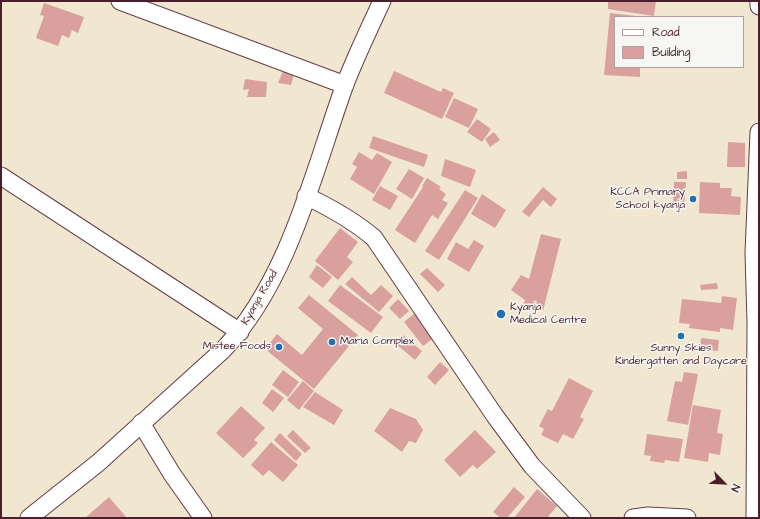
<!DOCTYPE html>
<style>
body{margin:0}
#map{position:relative;width:760px;height:519px;overflow:hidden;background:#f1e7d1;font-family:"Architects Daughter",sans-serif}
canvas{display:block}
.frame{position:absolute;inset:0;border:2px solid #4a1f2b;pointer-events:none}
.legend{position:absolute;left:614px;top:16px;width:130px;height:52px;box-sizing:border-box;background:#f6f6f2;border:1px solid #b1a0a2;margin:0;padding:5px 7px;list-style:none;font-size:12px;color:#4a1f2b}
.legend li{display:flex;align-items:center;gap:8px;height:20px}
.legend b{width:20px;border:1px solid #b1a0a2}
.north{position:absolute;left:704px;top:463px;width:40px;height:40px;-webkit-text-stroke:3px #f6f6f2;paint-order:stroke;rotate:114deg;font-size:11px;font-weight:700;line-height:16px;text-align:center;color:#4a1f2b}
.north::after{content:'';display:block;margin:auto;width:14px;height:18px;background:#4a1f2b;clip-path:polygon(50% 0,100% 100%,50% 72%,0 100%)}
</style>
<div id="map">
<canvas width="760" height="519"></canvas>
<div class="frame"></div>
<ul class="legend">
<li><b style="height:5px;background:#fff"></b>Road</li>
<li><b style="height:11px;background:#d9a09e"></b>Building</li>
</ul>
<div class="north">N</div>
</div>
<script>
const context = document.querySelector('canvas').getContext('2d');
context.lineJoin = 'round';
function fill(path, color) {
  context.fillStyle = color;
  context.fill(path, 'evenodd');
}
function stroke(path, color, width, dash) {
  context.strokeStyle = color;
  context.lineWidth = width;
  context.lineCap = dash ? 'butt' : 'round';
  context.setLineDash(dash || []);
  context.stroke(path);
}
function write(font, color, halo, rows, align = 'center') {
  context.font = font + ' "Architects Daughter",sans-serif';
  context.lineWidth = 3;
  context.setLineDash([]);
  context.textBaseline = 'middle';
  context.strokeStyle = halo;
  context.fillStyle = color;
  for (const [text, x, y, turn = 0] of rows) {
    context.save();
    context.translate(x, y);
    context.rotate((+turn || 0) * Math.PI / 180);
    context.textAlign = isNaN(turn) ? turn : align;
    if (halo) context.strokeText(text, 0, 0);
    context.fillText(text, 0, 0);
    context.restore();
  }
}
fill(new Path2D(`
 M608,1h48l-2,15 -46,-7z
 M44,3l40,14 -6,16 -6,-3 -3,8 -7,-3 -4,11 -22,-8 8,-22 -4,-1z
 M610,13l26,3 -21,1v50h25v10l-36,-2z
 M283,71l11,3 -3,11 -13,-2z
 M394,71l47,21 2,-4 11,5 -12,26 -58,-26z
 M245,79l22,3 -1,15h-19l2,-8 -6,1z
 M454,98l24,11 -9,19 -24,-11z
 M477,119l14,10 -9,13 -15,-10z
 M494,132l6,8 -10,7 -5,-8z
 M373,136l55,19 -4,12 -55,-19z
 M728,142l17,1v24h-18z
 M359,152l13,8 5,-7 15,9 -18,32 -24,-15 7,-12 -5,-3z
 M445,159l31,11 -6,17 -29,-11z
 M409,169l15,9 -12,21 -16,-10z
 M687,171v8h-10v-7z
 M427,178l14,9 -2,2 7,5 -4,6 6,3 -10,16 -6,-4 -17,28 -20,-13 28,-43 -1,-1z
 M674,182h12l-2,26 -11,-1z
 M700,182l20,1v5h12l-1,8 10,1 -1,18 -41,-2z
 M380,186l18,10 -8,14 -18,-10z
 M543,187l14,12 -6,8 -8,-7 -14,17 -7,-5z
 M465,190l13,8 -39,62 -14,-9z
 M482,194l24,16 -11,18 -24,-14z
 M340,228l18,14 -11,15 6,5 -15,18 -23,-19z
 M541,234l20,5 -18,72 -20,-5 2,-6 -14,-10 10,-15 8,4z
 M474,240l10,6 -15,26 -22,-13 9,-17 12,7z
 M317,265l15,12 -9,11 -14,-11z
 M427,268l18,17 -7,7 -18,-18z
 M352,277l19,18 10,-10 12,11 -14,16 -34,-28z
 M717,283l1,6 -17,1 -1,-5z
 M340,285l43,32 -12,16 -43,-32z
 M309,295l49,40 -44,54 -49,-40 12,-15 25,21 21,-26 -25,-21z
 M722,296l15,2 -4,32 -13,-2v4l-31,-4 1,-4 -11,-1 3,-24 39,4z
 M398,299l11,12 -9,8 -11,-11z
 M415,313l19,25 -11,8 -19,-24z
 M403,335l19,16 -7,9 -19,-16z
 M701,338l18,2 -1,11 -18,-2z
 M440,362l9,8 -14,15 -8,-8z
 M283,370l16,12 -11,15 -16,-12z
 M684,372l14,2 -10,51 -21,-4 8,-40 7,1z
 M569,378l24,13 -13,26 4,2 -11,20 -10,-5 -5,9 -17,-8 3,-6 -5,-3 9,-17 4,2z
 M303,381l11,10 -15,19 -12,-10z
 M272,389l12,9 -11,14 -11,-9z
 M315,392l28,18 -9,15 -31,-18z
 M693,405l28,5 -4,23 6,1 -3,21 -11,-2 -1,9 -24,-4z
 M241,406l24,22 -11,12 4,3 -15,15 -27,-25z
 M390,408l26,11 7,11 -7,13 -7,-2 -7,11 -28,-21z
 M293,430l18,18 -6,5 -18,-17z
 M475,430l21,22 -19,17 -4,-4 -13,12 -16,-17z
 M280,433l22,21 -6,7 -22,-21z
 M647,434l36,5 -4,23 -14,-2 -1,3 -14,-2 1,-5 -7,-1z
 M271,442l27,23 -15,17 -14,-12 -6,6 -12,-11z
 M514,487l11,10 -18,21h-6l-8,-6z
 M537,489l20,17 -10,12h-33z
 M109,497l18,21h-42z`), '#d9a09e');
const street = new Path2D(`
 M120,1l225,84
 M759,1v5
 M1,176l239,156
 M306,196c25,12 47,24 68,42l121,178 37,50 50,52
 M141,423l31,51 31,44
 M29,518l69,-55 125,-113c65,-68 90,-176 121,-263 11,-29 25,-58 38,-86
 M633,518l15,-2 39,2
 M755,518l1,-195 -2,-70 5,-121`);
stroke(street, '#633d44', 19);
stroke(street, '#fff', 17);
for (const [x, y, r, color] of [
 [693,199,4,"#1f6fb2"],
 [501,314,5,"#1f6fb2"],
 [681,336,4,"#1f6fb2"],
 [332,342,4,"#1f6fb2"],
 [279,347,4,"#1f6fb2"]
]) {
  const dot = new Path2D();
  dot.arc(x, y, r, 0, 2 * Math.PI);
  context.fillStyle = color;
  context.fill(dot);
  stroke(dot, '#f6f6f2', 1.5);
}
write('11px', '#4a1f2b', '#f6f6f2', [
 ["KCCA Primary",685,193],
 ["School kyanja",685,206],
 ["Kyanja",510,308,"left"],
 ["Medical Centre",510,321,"left"],
 ["Maria Complex",340,342,"left"],
 ["Mistee Foods",271,347],
 ["Sunny Skies",681,349,"center"],
 ["Kindergatten and Daycare",681,362,"center"]
], 'right');
write('11px', '#4a1f2b', '#f6f6f2', [
 ["Kyanja Road",260,298,-60]
]);
</script>
